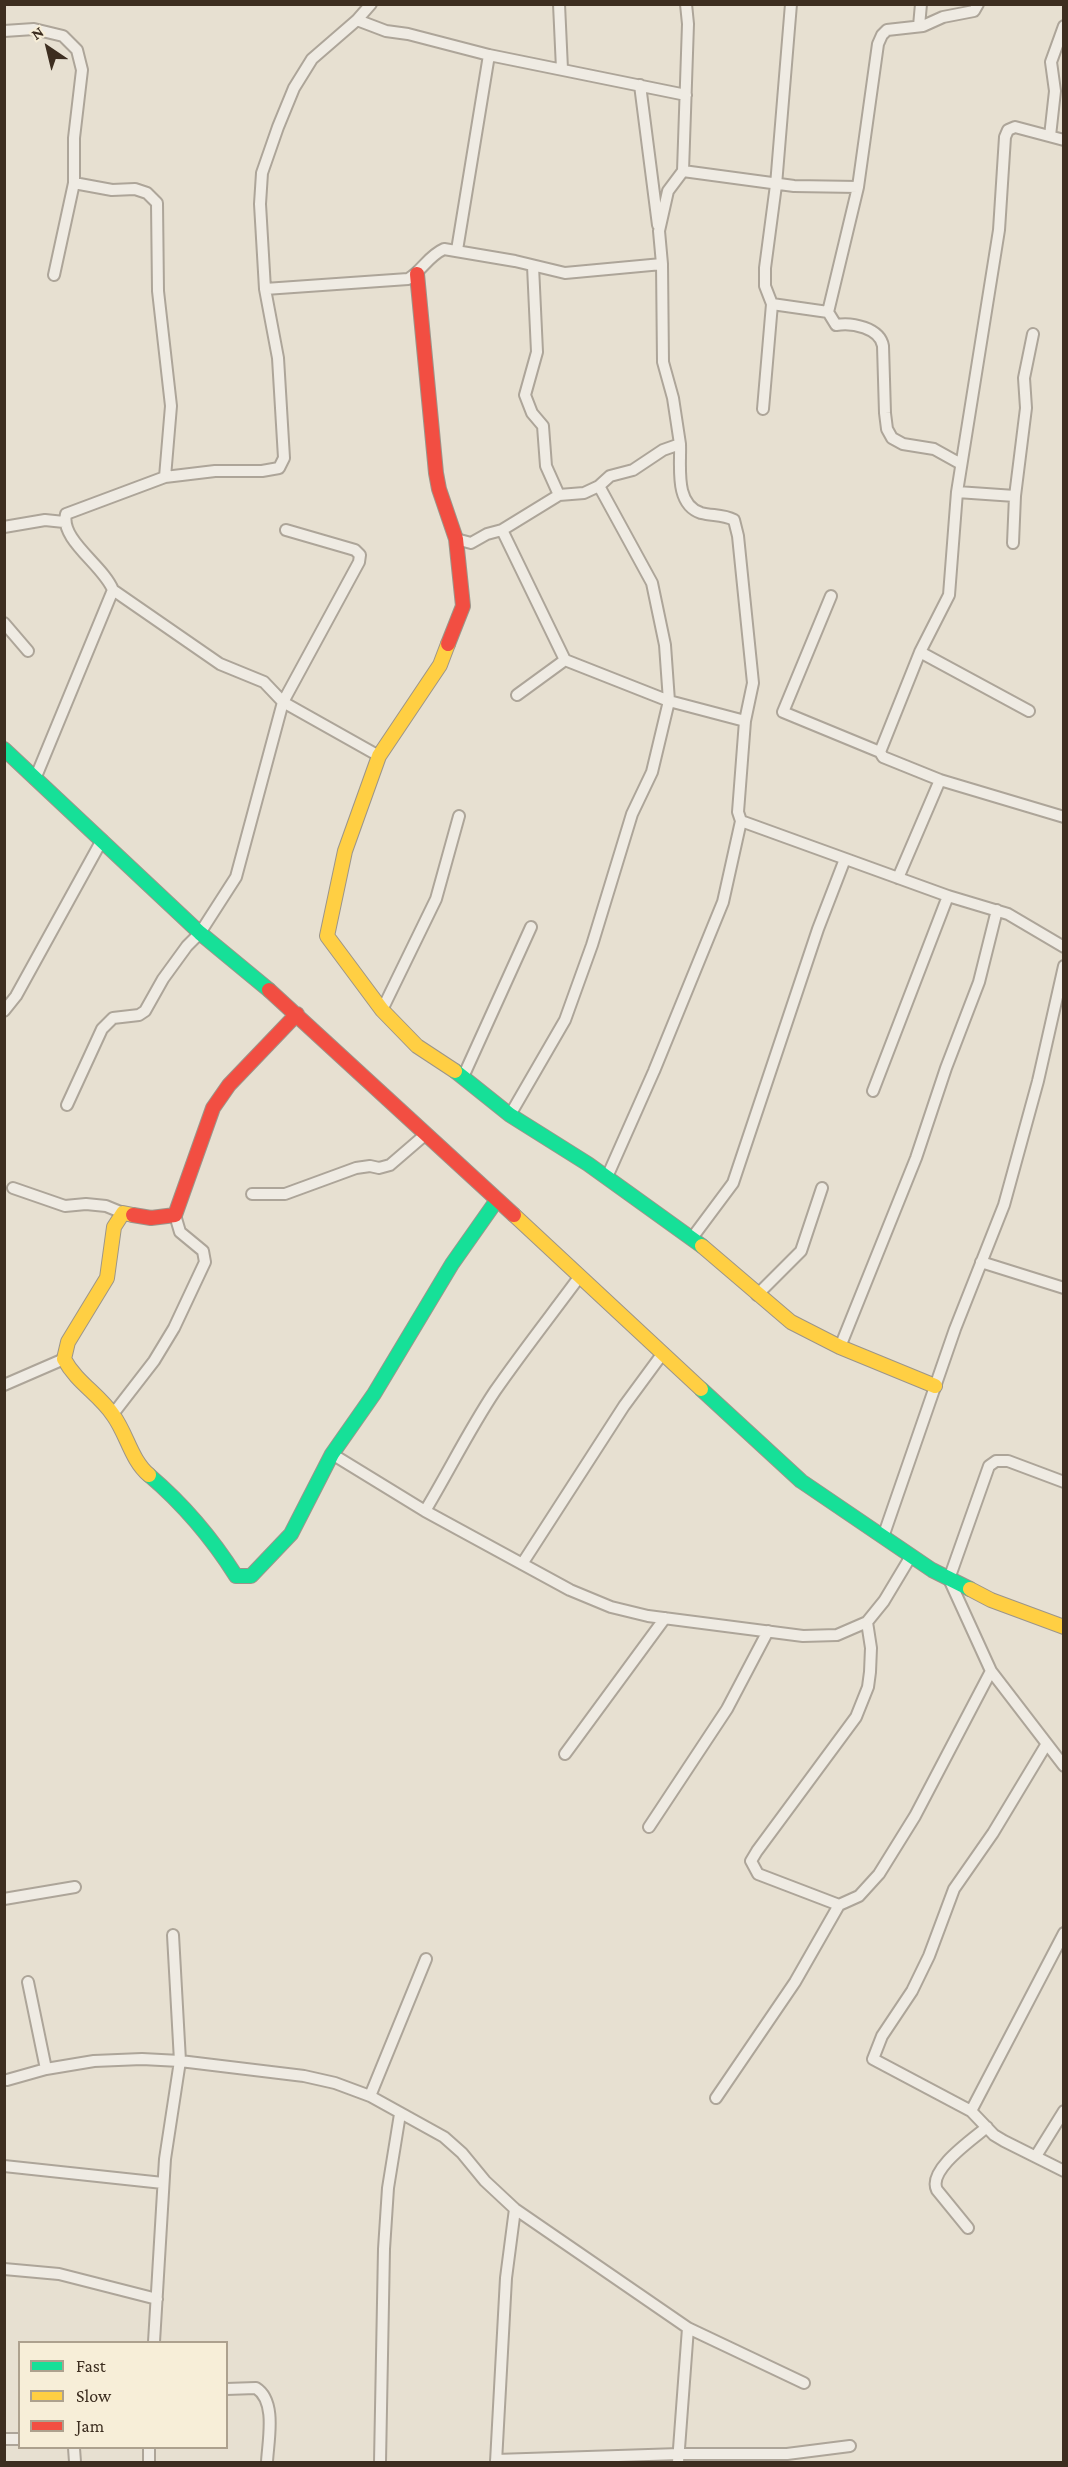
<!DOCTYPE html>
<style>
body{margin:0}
#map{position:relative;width:1068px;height:2467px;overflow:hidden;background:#e7e0d1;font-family:"Crimson Pro",serif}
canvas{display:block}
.frame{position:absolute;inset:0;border:6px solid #3d2e20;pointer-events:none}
.legend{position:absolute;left:18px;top:2341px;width:210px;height:108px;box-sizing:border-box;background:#f7eed8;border:2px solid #ada18e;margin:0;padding:8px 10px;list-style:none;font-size:18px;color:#3d2e20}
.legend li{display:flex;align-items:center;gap:12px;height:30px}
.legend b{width:30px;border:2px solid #ada18e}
.north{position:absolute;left:18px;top:18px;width:60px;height:60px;-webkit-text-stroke:4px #f7eed8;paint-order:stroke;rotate:325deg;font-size:16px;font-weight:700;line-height:24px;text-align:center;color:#3d2e20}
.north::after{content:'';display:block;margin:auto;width:21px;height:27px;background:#3d2e20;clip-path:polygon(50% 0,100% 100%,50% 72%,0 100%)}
</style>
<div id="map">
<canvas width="1068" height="2467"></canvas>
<div class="frame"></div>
<ul class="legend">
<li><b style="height:8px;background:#16e098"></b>Fast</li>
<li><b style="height:8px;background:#ffcf43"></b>Slow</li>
<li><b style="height:8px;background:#f24e42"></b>Jam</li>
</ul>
<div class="north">N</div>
</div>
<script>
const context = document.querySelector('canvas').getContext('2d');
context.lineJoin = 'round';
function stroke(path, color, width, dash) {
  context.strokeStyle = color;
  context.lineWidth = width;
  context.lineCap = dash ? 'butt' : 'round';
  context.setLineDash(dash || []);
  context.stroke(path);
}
const street = new Path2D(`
 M559,4l3,65
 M357,20l29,11 22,3 81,21 197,40
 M919,26l2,-22
 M4,31l30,-2 29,7 14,14 5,20 -8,68v45l-20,92
 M640,85l18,140
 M1050,136l5,-45 -4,-29 13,-36
 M1064,140l-49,-13 -7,3 -3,7 -6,93 -42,262 -8,103 -29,57 -40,100 3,5 57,23 124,37
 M683,171l111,15 64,1
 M74,183l38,7 23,-1 12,4 10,10 1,88 13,115 -6,71
 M457,250l32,-195
 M533,266l4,86 -12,43 7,18 11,13 3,40 13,29
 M265,289l143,-10c14,-8 20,-23 36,-30l71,12 50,12 97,-9
 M772,304l56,8 8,13c16,-3 44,3 47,21l2,67 2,16 5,9 11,6 31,5 27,15
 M828,312l30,-125 20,-143 4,-9 5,-5 36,-4 20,-9 31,-6 4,-7
 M763,409l9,-105 -7,-18v-18l11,-83 15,-181
 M957,492l58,4 11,-88 -2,-30 9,-44
 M4,527l41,-7 19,2
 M502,530l63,130 104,41 76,20
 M456,539l15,4 16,-9 15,-4 57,-35 25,-2 15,-7 11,-10 23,-6 30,-20 17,-6 -7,-46 -10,-36 -1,-98 -3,-33 9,-40 15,-20 5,-147 -2,-20
 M1013,543l2,-47
 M113,590l107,74 44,18 19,20 96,54
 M831,596l-48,116 97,40
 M4,623l24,28
 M920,652l109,59
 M517,695l48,-35
 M35,779l78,-189c-10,-25 -53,-50 -47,-76l99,-37 50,-6h47l17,-3 5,-10 -6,-100 -13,-69 -5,-85 2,-31 16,-46 16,-39 18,-29 45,-39 14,-16
 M741,821l207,75 60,18 56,33
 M898,878l42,-98
 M382,1010l54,-111 23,-83
 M4,1011l12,-15 86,-156
 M463,1077l68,-150
 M873,1091l75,-195
 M67,1105l35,-76 11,-11 26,-3 6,-4 18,-32 24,-33 13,-13 36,-56 47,-175 76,-140 1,-7 -5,-5 -69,-20
 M510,1115l55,-95 27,-75 40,-131 20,-42 17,-71 -4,-56 -13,-62 -53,-97
 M607,1177l47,-106 69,-169 18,-81 -3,-9 7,-91 8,-38 -15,-147 -4,-16c-11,-6 -21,-4 -33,-7 -27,-9 -20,-47 -21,-69
 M13,1188l52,18 21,-2 20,2 17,7
 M252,1194h33l71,-26 14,-2 9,2 11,-3 36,-31
 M692,1238l41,-55 85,-254 27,-70
 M981,1262l83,26
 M757,1295l44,-44 21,-63
 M840,1347l76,-189 30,-90 33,-86 18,-72
 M4,1385l60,-26
 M113,1414l41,-53 20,-33 31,-66 -2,-11 -23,-19 -5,-17
 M332,1454l93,57 145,79 41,17 37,9 155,20 34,-1 30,-13 17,-21 27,-45
 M1064,1482l-56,-21h-12l-7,5 -40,113 42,92 73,95
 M425,1511c24,-40 44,-81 70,-120 27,-39 57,-77 85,-115
 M883,1537l72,-208 49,-124 34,-124 26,-115
 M522,1564l102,-158 39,-53
 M867,1622l4,26 -1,24 -2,15 -12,30 -99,134 -6,10 7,13 81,31 20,-9 20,-22 36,-58 76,-145
 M1046,1745l-53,88 -39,56 -25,67 -17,35 -30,45 -9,23 98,52 23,24 10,6 60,30
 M565,1754l100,-136
 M649,1827l78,-118 41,-78
 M4,1899l71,-12
 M28,1982l18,87
 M7,2080l39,-11 48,-8 48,-2 38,2 124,15 31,7 35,13 74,41 18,16 23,28 30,28 173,119 116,55
 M370,2096l56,-137
 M716,2098l79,-116 44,-77
 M971,2111l93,-178
 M1036,2156l28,-45
 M4,2166l159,17
 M968,2228l-31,-38c-10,-20 36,-51 50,-63
 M4,2269l55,5 98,25
 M154,2342l11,-183 15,-98 -7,-126
 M226,2389l30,-1c21,13 12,53 11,74
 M4,2439h16
 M74,2448l1,14
 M496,2460l183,-6h108l63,-8
 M149,2462v-14
 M380,2462l4,-213 4,-61 12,-74
 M496,2462l10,-184 9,-69
 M678,2462l10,-134`);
const fast = new Path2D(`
 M4,749l196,184 69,57
 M455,1071l55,44 78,49 114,82
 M701,1389l100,92 131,89 38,19
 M149,1475c34,29 63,63 87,101h15l40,-42 41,-80 42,-60 78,-130 45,-64`);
const slow = new Path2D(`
 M448,644l-8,21 -61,91 -34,95 -18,85 55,74 35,36 38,25
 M133,1215l-10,-2 -9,14 -7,51 -39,64 -4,17c13,24 35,35 49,56 14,19 18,45 36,60
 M514,1215l187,174
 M702,1246l89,76 49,25 95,39
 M970,1589l21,11 73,27`);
const jam = new Path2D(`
 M417,274l19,199 3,16 17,50 7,67 -15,38
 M269,990l245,225
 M133,1215l18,3 24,-3 38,-107 16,-23 68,-71`);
stroke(street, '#ada599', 14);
stroke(fast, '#9c958a', 16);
stroke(slow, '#9c958a', 16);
stroke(jam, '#9c958a', 16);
stroke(street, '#efebe3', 10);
stroke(fast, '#16e098', 14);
stroke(slow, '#ffcf43', 14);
stroke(jam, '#f24e42', 14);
</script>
